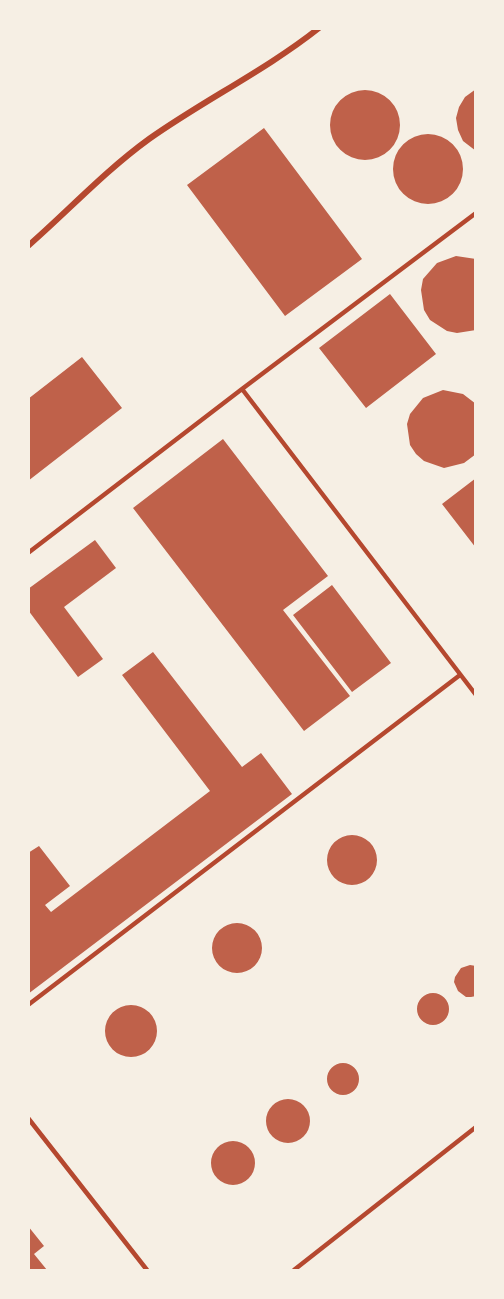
<!DOCTYPE html>
<style>
body{margin:0}
#map{position:relative;width:504px;height:1299px;overflow:hidden;background:#f6efe4;font-family:Figtree,sans-serif}
canvas{display:block}
.frame{position:absolute;inset:0;border:30px solid #f6efe4;pointer-events:none}
</style>
<div id="map">
<canvas width="504" height="1299"></canvas>
<div class="frame"></div>
</div>
<script>
const context = document.querySelector('canvas').getContext('2d');
context.lineJoin = 'round';
function fill(path, color) {
  context.fillStyle = color;
  context.fill(path, 'evenodd');
}
function stroke(path, color, width, dash) {
  context.strokeStyle = color;
  context.lineWidth = width;
  context.lineCap = dash ? 'butt' : 'round';
  context.setLineDash(dash || []);
  context.stroke(path);
}
fill(new Path2D(`
 M476,89v62l-13,-10 -5,-11 -2,-12 3,-11 6,-10z
 M330 125a35 35 0 1 1 70 0a35 35 0 1 1-70 0Z
 M264,128l98,131 -77,57 -98,-131z
 M393 169a35 35 0 1 1 70 0a35 35 0 1 1-70 0Z
 M456,256l20,3v71l-19,3 -10,-2 -17,-11 -6,-10 -3,-20 2,-11 14,-16z
 M390,294l46,60 -70,54 -47,-60z
 M82,357l40,51 -94,73v-82z
 M443,390l20,4 13,10v50l-12,9 -20,5 -20,-7 -8,-7 -6,-9 -3,-21 3,-10 13,-16z
 M223,439l105,137 -45,34 67,86 -46,35 -171,-223z
 M476,478v70l-34,-44z
 M95,540l21,28 -52,39 39,52 -25,18 -50,-67v-21z
 M332,585l59,78 -39,29 -59,-77z
 M153,652l89,115 19,-14 31,41 -264,200v-141l11,-7 31,40 -25,19 6,7 159,-121 -88,-116z
 M327 860a25 25 0 1 1 50 0a25 25 0 1 1-50 0Z
 M212 948a25 25 0 1 1 50 0a25 25 0 1 1-50 0Z
 M470,965l6,1v30l-5,1h-5l-8,-6 -4,-9 1,-5 6,-9z
 M417 1009a16 16 0 1 1 32 0a16 16 0 1 1-32 0Z
 M105 1031a26 26 0 1 1 52 0a26 26 0 1 1-52 0Z
 M327 1079a16 16 0 1 1 32 0a16 16 0 1 1-32 0Z
 M266 1121a22 22 0 1 1 44 0a22 22 0 1 1-44 0Z
 M211 1163a22 22 0 1 1 44 0a22 22 0 1 1-44 0Z
 M28,1226l16,20 -10,8 13,16h-19z`), '#bf614a');
stroke(new Path2D(`
 M242,389l234,306
 M28,553l214,-164 234,-176
 M28,1005l432,-330
 M28,1118l119,152
 M294,1270l182,-143`), '#b5482f', 4.5);
stroke(new Path2D(`
 M28,246c41,-36 77,-75 121,-107 55,-39 117,-69 170,-111`), '#b5482f', 6);
</script>
